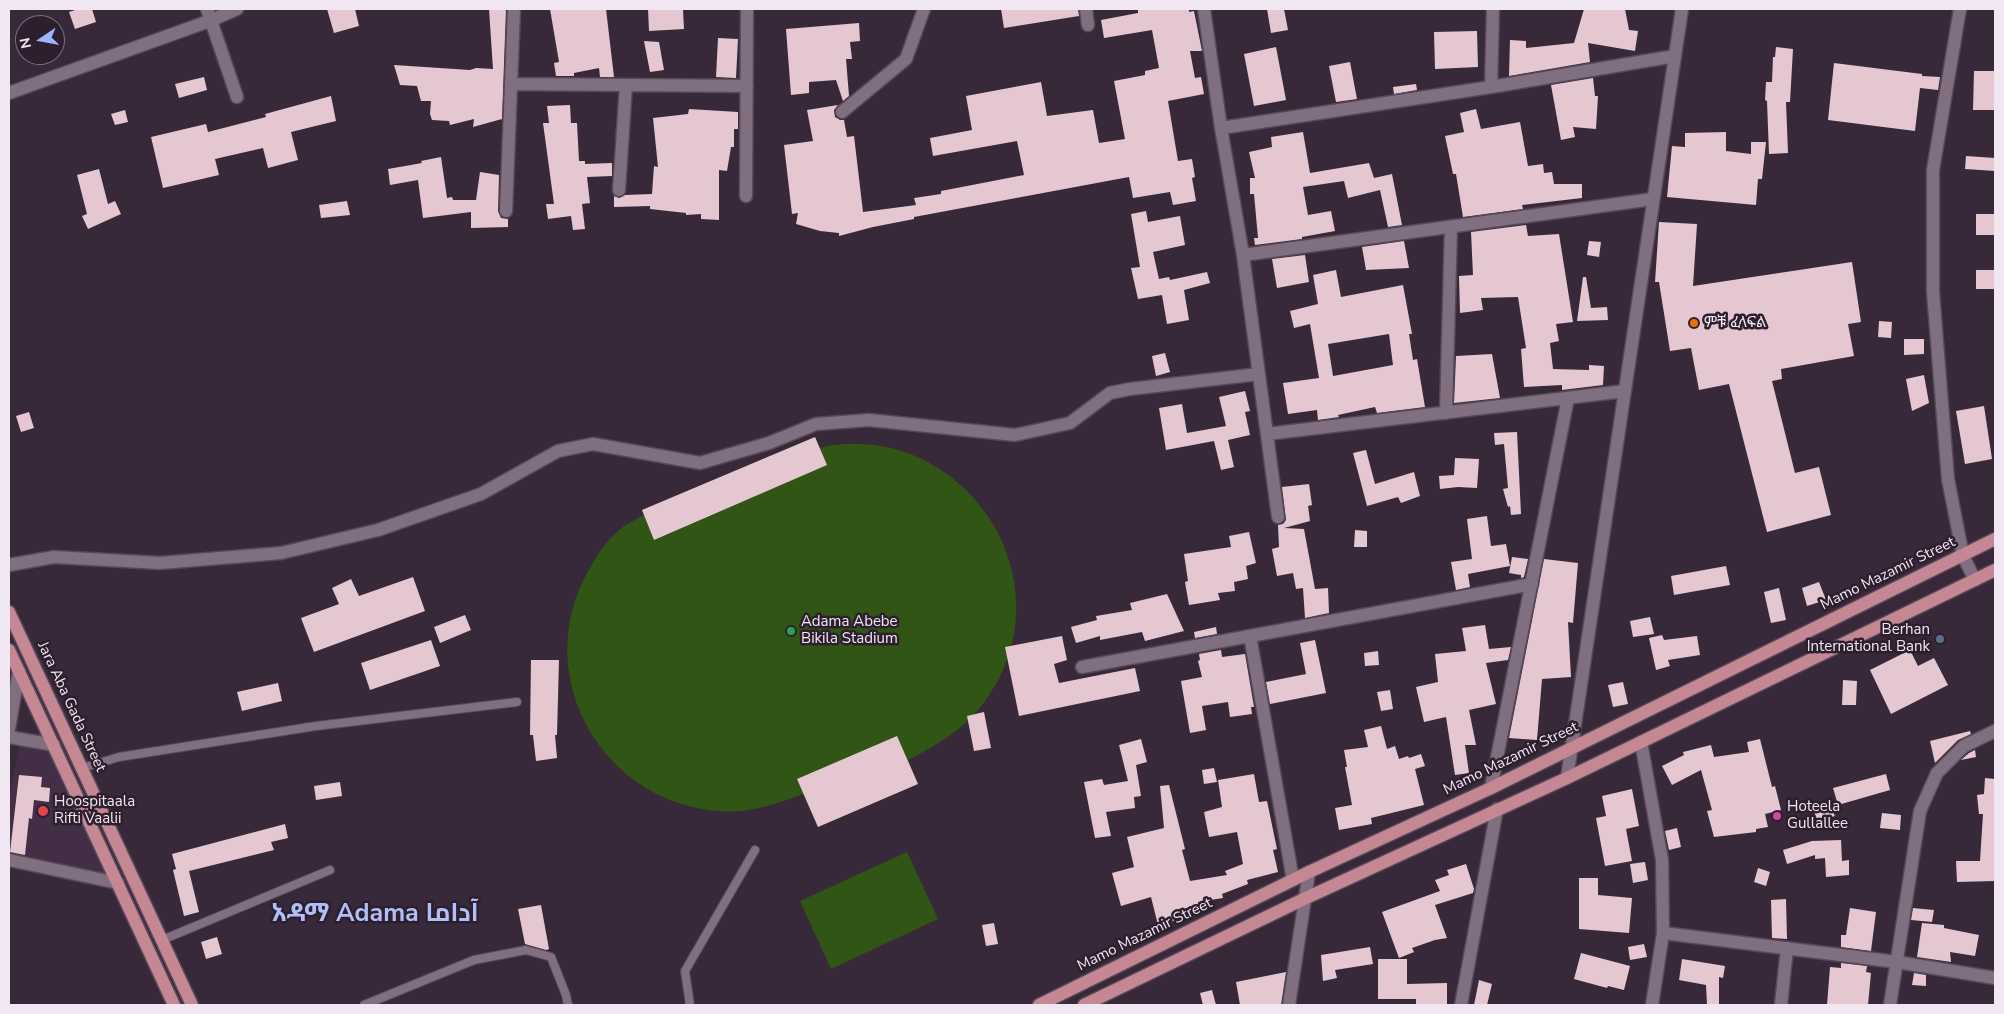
<!DOCTYPE html>
<meta charset="utf-8">
<style>
body{margin:0}
#map{position:relative;width:2004px;height:1014px;overflow:hidden;background:#38293a;font-family:"Nunito Sans",sans-serif}
canvas{display:block}
.frame{position:absolute;inset:0;border:10px solid #f1e7f2;pointer-events:none}
.north{position:absolute;left:15px;top:15px;width:50px;height:50px;box-sizing:border-box;background:#2e1f2f;border:1px solid #7c6f7d;border-radius:50%;rotate:258deg;font-size:14px;font-weight:700;line-height:20px;text-align:center;color:#f1e7f2}
.north::after{content:'';display:block;margin:auto;width:18px;height:22px;background:#a1b3fd;clip-path:polygon(50% 0,100% 100%,50% 72%,0 100%)}
</style>
<div id="map">
<canvas width="2004" height="1014"></canvas>
<div class="frame"></div>
<div class="north">N</div>
</div>
<script>
const context = document.querySelector('canvas').getContext('2d');
context.lineJoin = 'round';
function fill(path, color) {
  context.fillStyle = color;
  context.fill(path, 'evenodd');
}
function stroke(path, color, width, dash) {
  context.strokeStyle = color;
  context.lineWidth = width;
  context.lineCap = dash ? 'butt' : 'round';
  context.setLineDash(dash || []);
  context.stroke(path);
}
function write(font, color, halo, rows, align = 'center') {
  context.font = font + ' "Nunito Sans",Cairo,"Noto Sans Ethiopic",sans-serif';
  context.lineWidth = 5;
  context.setLineDash([]);
  context.textBaseline = 'middle';
  context.strokeStyle = halo;
  context.fillStyle = color;
  for (const [text, x, y, turn = 0] of rows) {
    context.save();
    context.translate(x, y);
    context.rotate((+turn || 0) * Math.PI / 180);
    context.textAlign = isNaN(turn) ? turn : align;
    if (halo) context.strokeText(text, 0, 0);
    context.fillText(text, 0, 0);
    context.restore();
  }
}
fill(new Path2D(`
 M20,745l31,8 17,42 39,80 -98,-21v-57z`), '#432f45');
fill(new Path2D(`
 M815,437l5,11c29,-8 65,-4 93,7 97,41 136,160 72,246 -20,28 -48,44 -77,59l10,24 -100,43 -15,-33c-27,10 -54,20 -84,17 -115,-8 -187,-131 -134,-234 9,-18 22,-39 39,-51 6,-4 14,-7 20,-11l-2,-5z
 M907,852l31,67 -107,50 -31,-68z`), '#305514');
fill(new Path2D(`
 M78,9h14l4,13 -21,7 -6,-17z
 M327,9h28l4,17 -25,7z
 M489,9h17l-4,110 -29,8 1,-8 -24,6 -1,-4 -17,-1 -2,-6 1,-13h-10l-4,-15 -17,-1 -6,-20 76,5 6,-2 17,1z
 M550,9h56l8,68h-14l-1,-9 -25,5v3h-18l-2,-13 5,-1z
 M648,9h35l1,20 -35,2z
 M1001,9h77l1,7 -75,12z
 M1138,9h51v3l5,-1 8,40h-12l5,27 6,-1 3,17 -36,7 10,60 14,-2 3,18 -3,1 4,23 -23,4 -3,-13 -37,6 -4,-21 -215,40v2l-41,8 -34,9v-3l-19,-2 -24,-7 2,-11 -6,1 -8,-69 29,-4 -6,-31 31,-5 -4,5 1,7 5,3h4l3,17 7,-1 9,76 53,-7 -2,-7 27,-4v-3l83,-16 -7,-34 -84,15 -3,-18 42,-8 -6,-34 75,-14 6,34 46,-6 6,33 26,-4 -11,-58 31,-6v-4l14,-3 -7,-38 -48,8 -3,-18 37,-7z
 M1267,9h17l4,21 -17,3z
 M1584,9h41l4,21 9,1 -3,20 -47,-8 2,19 -81,14 1,-36 16,1v7l48,-5z
 M859,23l1,18 -10,1 2,17h-6l3,37 -6,5 -7,-21 -27,2v11l-18,2 -5,-66z
 M1477,31l1,36 -43,2 -1,-37z
 M718,38l20,1 -2,39 -20,-1z
 M644,41l15,1 5,28 -14,2z
 M1276,47l10,53 -32,6 -10,-52z
 M1776,47l17,2 -3,53h-4l2,51 -19,1 -2,-53 -2,-1 1,-18h6l1,-25h2z
 M1350,62l7,37 -21,3 -7,-36z
 M1834,63l88,11v2l18,1 -2,13 -18,-2 -5,43 -87,-11z
 M1974,71h21v39h-22z
 M204,77l3,13 -28,8 -4,-14z
 M1593,78l2,18h3l-2,33 -23,-2 2,10 -14,3 -10,-55z
 M1416,84l1,6 -23,4 -1,-7z
 M331,96l5,25 -45,11 7,28 -30,8 -5,-20 -48,11 4,16 -56,13 -12,-51 55,-13 2,8 58,-15 -1,-3z
 M570,105l1,18h6l2,38h6v3l27,-1v13l-25,1 3,26 -8,1 3,25 -12,1 -2,-14 -23,3 -2,-15h8l-11,-81h6l-2,-17z
 M689,109l49,3v17h-4v18h-3l-4,24 -8,-1v50l-18,-1v-5l-15,1v-2l-36,-4v-3l-36,1v-11l5,2 6,-3 27,-1 2,-28 4,1 -5,-49 35,-4z
 M1476,109l5,20 39,-7 8,44 15,-2 1,9 8,-1 2,12h28v14l-60,7 1,4 -60,8 -7,-43h-3l-8,-38 19,-4 -4,-19z
 M125,110l3,12 -13,3 -4,-11z
 M1303,132l7,41 59,-10 5,15 18,-4 10,51 -14,2 -8,-37 -32,8 -4,-17 -41,6 5,28 23,-4 4,20 -33,6v2l-47,6 -1,-7h4l-4,-44h-4v-16h5l-6,-26 23,-5 -1,-10z
 M1726,132v19l25,3v-12h15l-4,37h-4l-2,26 -89,-8 5,-51 13,1v-14z
 M1966,156l29,2v13l-30,-2z
 M441,157l6,41 5,-1 1,3h23l4,-28 19,3 -1,36 3,7 7,1v8l-37,1v-16l-48,6 -5,-38 -28,5 -2,-16 34,-6 -1,-2z
 M99,169l9,35 7,-3 6,13 -33,15 -6,-13 5,-2 -10,-39z
 M347,201l3,14 -29,3 -2,-13z
 M1146,211l2,11 32,-6 5,29 -32,7 6,27 10,-2 1,3 37,-8 3,11 -26,7 5,30 -22,4 -5,-29 -24,4 -7,-31 9,-1 -9,-53z
 M1976,214h19v21h-19z
 M1659,222l38,2 -4,62 159,-24 9,60 -13,2 6,32 -73,13 1,10 -10,2 23,92 24,-6 12,48 -64,17 -38,-148 -30,6 -8,-42 -21,3 -11,-69h-4z
 M1526,225l2,11 31,-2 14,88 -17,2 3,17 -9,2 3,26 36,1v-5l15,1 -1,19 -41,5v-5l-38,2 -3,-38 5,-1 -8,-51 -37,1 2,12 -23,3 -1,-37 14,-1 -2,-43z
 M1404,241l5,27 -43,2 -4,-23z
 M1589,241l12,1 -2,15 -12,-2z
 M1305,255l4,27 -32,6 -5,-29z
 M1336,270l5,27 62,-12 9,49h-3l4,26 4,-1 8,48 -48,6 -2,-6 -37,8 1,2 -21,3 -1,-10 -29,4 -5,-31 36,-5 -9,-54 -16,4 -4,-17 28,-7 -5,-29zM1389,334l4,31 -60,11 -5,-32z
 M1976,270h19v19h-19z
 M1583,277h3l5,31 16,-1 1,13 -31,1z
 M1879,321l13,1 -1,16 -13,-1z
 M1904,339h20v15l-20,1z
 M1165,353l5,19 -14,4 -4,-20z
 M1492,354l8,44 -46,5 2,-47z
 M1924,375l5,28 -17,8 -6,-32z
 M1245,391l5,20 -5,1 5,23 -22,5 6,27 -13,3 -7,-29 -48,9 -7,-42 23,-4 5,29 39,-7 -7,-29z
 M1984,406l8,53 -27,5 -9,-53z
 M29,412l5,16 -13,4 -5,-16z
 M1517,432l4,82 -10,1 -1,-9 -2,1 -5,-18 5,-1 -4,-44 -9,1 -1,-12z
 M815,437l12,28 -173,75 -12,-30z
 M1366,450l9,34 39,-12 6,24 -19,7 -3,-6 -31,9 -14,-53z
 M1455,458l24,1 -2,29 -19,-1 -18,2 -1,-13 15,-1z
 M1309,484l3,21 -4,1 2,15 -26,7 20,1 11,60 13,-1 1,25 -24,5 -2,-30 -7,1 -3,-16 -16,3 -5,-27 7,-2 -1,-22 5,-1 3,-4 -4,-33z
 M1487,516l4,30 15,-2 4,22 -42,8 2,13 -14,3 -5,-28 21,-3 -5,-40z
 M1355,530l12,1v16h-13z
 M1249,532l7,31 -10,3 2,13 -14,3 1,9 -17,2 2,7 -31,5 -4,-23 3,-1 -4,-27 47,-7 -2,-11z
 M1512,557l16,2 -4,18 -3,1v-3l-12,-2z
 M1544,559l34,4 -5,60 -5,-1 3,55 -29,2 -5,61 -28,-2z
 M1726,566l4,19 -56,10 -3,-19z
 M413,577l12,34 -111,41 -13,-34 38,-14 -7,-16 19,-9 8,17z
 M1819,582l7,18 -19,6 -5,-18z
 M1779,588l7,32 -15,3 -7,-31z
 M1167,594l17,37 -39,10 -3,-9 -42,8v-4l-24,7 -5,-16 26,-7 -1,-4 36,-6 -2,-7z
 M465,615l6,15 -31,13 -6,-16z
 M1650,617l4,17 -21,3 -3,-16z
 M1485,625l4,24 22,-2 -3,13 -22,3 10,41 -27,6 7,35h-11l4,28 -14,2 -9,-58 -22,5 -8,-35 22,-5 -3,-28 31,-3 -4,-23z
 M1216,627l1,7 -22,4 -1,-6z
 M1662,635l2,5 33,-4 3,19 -32,5 2,6 -14,4 -7,-32z
 M1062,636l5,24 -13,4 5,19 76,-15 5,23 -121,25 -14,-69z
 M431,640l9,26 -70,24 -9,-27z
 M1315,640l11,53 -56,11 -4,-22 40,-8 -6,-31z
 M1221,650l1,7 23,-3 9,53h-3l1,7 -22,3 -2,-15 -26,4 4,24 -16,3 -9,-52 21,-4 -4,-16 2,-1 -1,-6z
 M1910,650l8,16 16,-8 14,27 -57,29 -21,-44z
 M1378,651l1,14 -14,1 -1,-13z
 M531,660h28l-2,75h-2l2,23 -21,3 -3,-26h-3z
 M1843,680l14,1 -1,24h-14z
 M1623,682l5,22 -15,3 -5,-22z
 M278,683l4,18 -40,10 -5,-19z
 M1390,690l3,19 -12,2 -4,-19z
 M984,712l7,36 -17,3 -7,-35z
 M1381,726l6,23 8,-3 4,13 9,-3 1,2 12,-4 4,12 -10,3 9,36 -53,13 1,6 -33,6 -4,-22 17,-3 -7,-38h2l-3,-17 24,-3 -4,-17z
 M1970,731l1,3 -13,6 -23,23 -5,-22z
 M897,736l21,48 -100,43 -21,-48z
 M1141,739l6,23 -11,3 5,31 -7,1 1,11 -29,4 5,24 -16,2 -11,-56 18,-3 2,6 24,-4 -9,-36z
 M1760,739l12,48 3,-1 6,24 -16,4 3,13 -12,2v3l-42,5 -7,-26 5,-1 -11,-40 -29,15 -10,-19 22,-11 -1,-3 28,-7 3,12 35,-5 -2,-10z
 M1975,750l1,7 -15,3 8,-7z
 M1214,768l3,14 -13,2 -2,-14z
 M1254,774l5,28 8,-1 10,48 -4,1 5,22 -31,8 1,4 -26,10 1,4 -25,4 2,9 -21,4 1,4 -22,6 -7,-28 -30,9 -9,-33 22,-6 -7,-30 37,-9 -4,-42 9,-1 16,64 -3,1 8,31 37,-6 -2,-4 18,-7 -6,-32 -28,5 -5,-25 18,-5 -4,-27z
 M1886,774l4,16 -52,15 -5,-17z
 M19,775l23,2 -1,10 9,1 -1,14 -15,-2 -2,19 -3,-1 -4,37 -15,-3z
 M1985,778l10,1v102l-38,1 -1,-21h24l3,-47h-4l-2,-19 7,-1z
 M340,782l2,14 -26,4 -2,-14z
 M1632,789l7,37 -13,3 6,32 -27,5 -9,-48 10,-2 -4,-20z
 M1811,805l19,2 5,9 -17,5z
 M1882,813l19,2 -1,15 -20,-2z
 M285,824l3,14 -17,4 3,8 -85,21 10,41 -15,4 -11,-46 3,-1 -4,-15z
 M1677,828l4,19 -12,3 -4,-19z
 M1841,840l1,21 7,-1v15l-23,2 -1,-19 -10,1v-4l-28,9 -4,-14 29,-9z
 M1645,862l3,18 -15,3 -3,-19z
 M1466,864l8,25 -1,4 -38,12 12,33 -12,2 -23,8 2,4 -15,6 -17,-46 58,-21 -5,-11 14,-5 -2,-5z
 M1758,868l12,4 -4,14 -12,-4z
 M1579,878h19v17l34,3 -3,35 -50,-4z
 M1786,899l1,40 -15,-1 -1,-38z
 M541,905l8,44 -3,1 -21,-6 -7,-35z
 M1850,908l26,4 -5,39 -30,-4v-12h5z
 M1913,908l21,2 -2,12 -21,-2z
 M994,923l4,21 -12,2 -4,-21z
 M1922,923l22,2v3l35,7 -4,21 -25,-4 1,10 -34,-5z
 M217,937l5,17 -16,5 -5,-17z
 M1644,944l3,13 -17,3 -2,-13z
 M1370,947l3,17 -38,6 2,8 -14,3 -2,-26z
 M1581,953l49,13 -6,24 -16,-4 -1,2 -33,-9z
 M1378,959h29v25l40,-1v21h-31v-5h-38z
 M1682,959l43,7 -2,12 -4,-1v28h-12l-1,-20 -27,-5z
 M1841,963l26,3 -1,6 5,1 -3,32h-41l3,-38 11,1z
 M1286,972l-5,33h-41l-4,-23z
 M1914,973l12,2v11l-14,-1z
 M1479,980l13,4 -5,21h-13z
 M1212,990l4,15h-13l-3,-12z`), '#e5c7d1');
const service = new Path2D(`
 M82,768l37,-11 197,-31 201,-24
 M162,940l168,-70
 M364,1005l110,-45 52,-10 25,7 15,38 2,10
 M690,1005l-5,-34 70,-121`);
const minor = new Path2D(`
 M207,9l30,88
 M1086,9l2,16
 M1204,9l17,119 22,127 35,262
 M1960,9l-27,161v122l15,187 15,77 12,24
 M511,84l236,2
 M1491,87l2,-78
 M9,93l203,-73 25,-11
 M842,112l64,-53 18,-50
 M1221,128l270,-41 184,-31
 M619,190l7,-105
 M746,196l1,-187
 M506,211l8,-202
 M1243,255l410,-56
 M1446,413l5,-186
 M1267,434l358,-43
 M9,565l45,-8 106,6 121,-10 97,-23 103,-36 77,-43 35,-7 107,19 69,-20 47,-19 53,-4 146,15 55,-12 40,-30 20,-4 129,-15
 M1250,636l43,244
 M1082,667l450,-83
 M9,729l10,-58
 M9,737l45,8
 M1641,742l21,118 1,73 -11,72
 M1491,788l77,-390
 M9,860l109,23
 M1663,933l234,29 98,16
 M1461,1005l36,-196
 M1781,1005l6,-57
 M1890,1005l30,-194 17,-38 27,-27 31,-15`);
const tertiary = new Path2D(`
 M1567,778l115,-769
 M1289,1005l20,-133`);
const primary = new Path2D(`
 M9,612l183,393
 M9,650l165,355
 M1039,1005l270,-133 182,-84 504,-249
 M1084,1005l222,-107 261,-120 428,-208`);
stroke(service, '#564957', 10);
stroke(minor, '#564957', 15);
stroke(tertiary, '#564957', 15);
stroke(primary, '#564957', 15);
stroke(service, '#806e81', 8);
stroke(minor, '#806e81', 12);
stroke(tertiary, '#806e81', 12);
stroke(primary, '#c68795', 12);
for (const [x, y, r, color] of [
 [1694,323,5,"#e8710a"],
 [791,631,5,"#2e9e5b"],
 [1940,639,5,"#5c6f8a"],
 [43,811,6,"#e0444e"],
 [1777,816,5,"#d1479c"]
]) {
  const dot = new Path2D();
  dot.arc(x, y, r, 0, 2 * Math.PI);
  context.fillStyle = color;
  context.fill(dot);
  stroke(dot, '#2e1f2f', 2);
}
write('15px', '#f1e7f2', '#2e1f2f', [
 ["ምቹ ፈላፍል",1704,323],
 ["Adama Abebe",801,622],
 ["Bikila Stadium",801,639],
 ["Berhan",1930,630,"right"],
 ["International Bank",1930,647,"right"],
 ["Hoospitaala",54,802],
 ["Rifti Vaalii",54,819],
 ["Hoteela",1787,807],
 ["Gullallee",1787,824]
], 'left');
write('15px', '#f1e7f2', '#2e1f2f', [
 ["Mamo Mazamir Street",1888,574,-26],
 ["Jara Aba Gada Street",71,707,65],
 ["Mamo Mazamir Street",1511,759,-26],
 ["Mamo Mazamir Street",1145,935,-26]
]);
write('bold 25px', '#b1bff7', '#2e1f2f', [
 ["አዳማ Adama آداما",375,915]
]);
</script>
